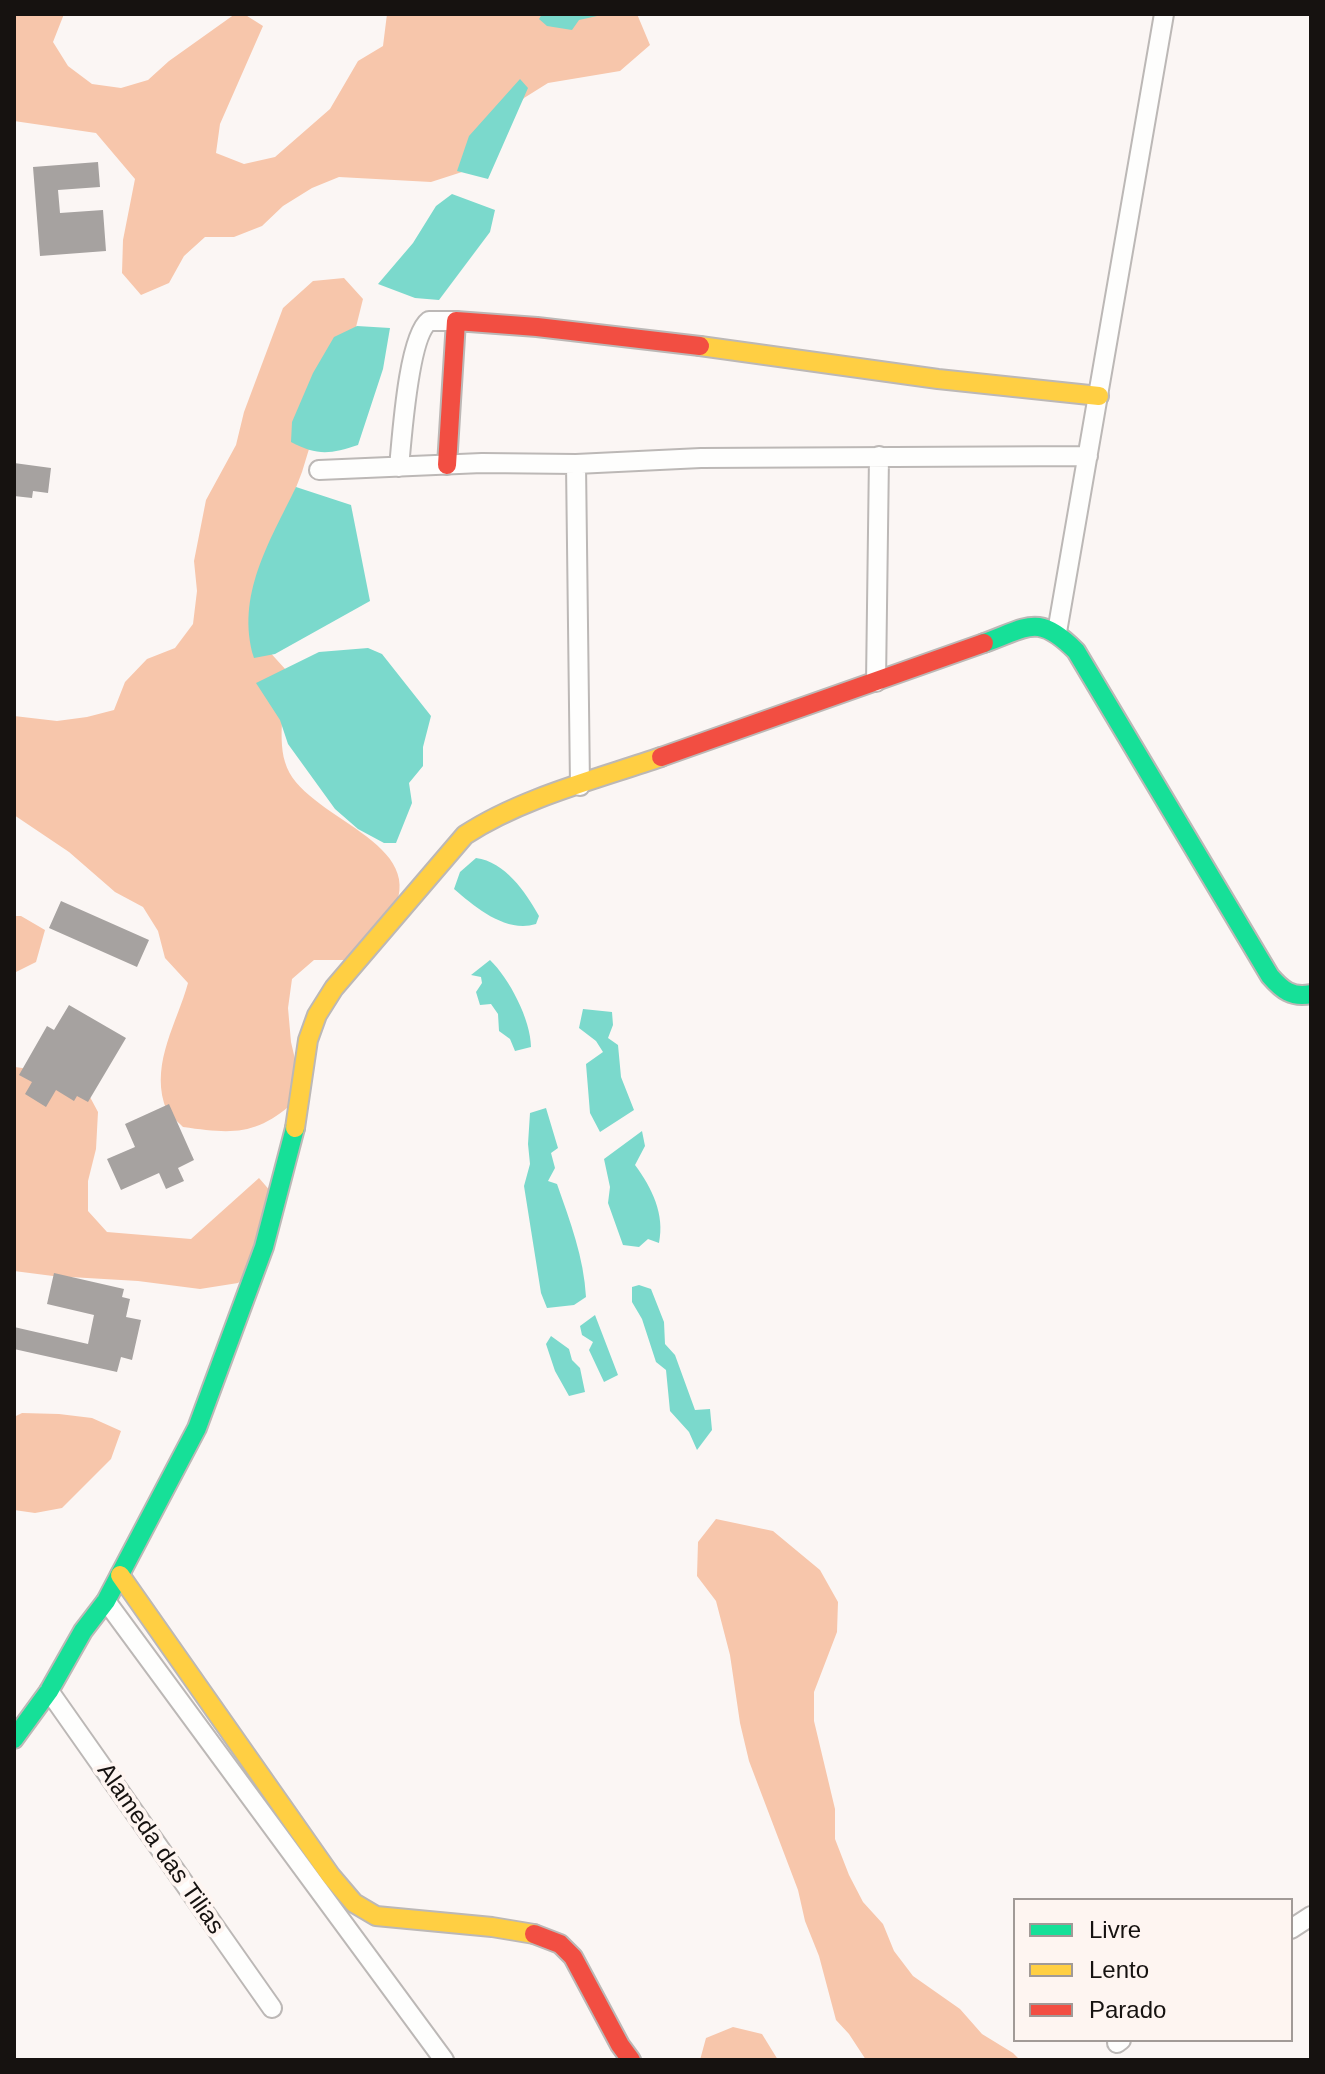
<!DOCTYPE html>
<style>
body{margin:0}
#map{position:relative;width:1325px;height:2074px;overflow:hidden;background:#fbf6f4;font-family:Arial,sans-serif}
canvas{display:block}
.frame{position:absolute;inset:0;border:16px solid #161210;pointer-events:none}
.legend{position:absolute;left:1013px;top:1898px;width:280px;height:144px;box-sizing:border-box;background:#fef5f1;border:2px solid #a19a97;margin:0;padding:10px 14px;list-style:none;font-size:24px;color:#161210}
.legend li{display:flex;align-items:center;gap:16px;height:40px}
.legend b{width:40px;border:2px solid #a19a97}
</style>
<div id="map">
<canvas width="1325" height="2074"></canvas>
<div class="frame"></div>
<ul class="legend">
<li><b style="height:10px;background:#16e098"></b>Livre</li>
<li><b style="height:10px;background:#ffcf43"></b>Lento</li>
<li><b style="height:10px;background:#f24e42"></b>Parado</li>
</ul>
</div>
<script>
const context = document.querySelector('canvas').getContext('2d');
context.lineJoin = 'round';
function fill(path, color) {
  context.fillStyle = color;
  context.fill(path, 'evenodd');
}
function stroke(path, color, width, dash) {
  context.strokeStyle = color;
  context.lineWidth = width;
  context.lineCap = dash ? 'butt' : 'round';
  context.setLineDash(dash || []);
  context.stroke(path);
}
function write(font, color, halo, rows, align = 'center') {
  context.font = font + ' Arial,sans-serif';
  context.lineWidth = 8;
  context.setLineDash([]);
  context.textBaseline = 'middle';
  context.strokeStyle = halo;
  context.fillStyle = color;
  for (const [text, x, y, turn = 0] of rows) {
    context.save();
    context.translate(x, y);
    context.rotate((+turn || 0) * Math.PI / 180);
    context.textAlign = isNaN(turn) ? turn : align;
    if (halo) context.strokeText(text, 0, 0);
    context.fillText(text, 0, 0);
    context.restore();
  }
}
fill(new Path2D(`
 M14,14h50l-11,28 15,24 24,18 29,4 27,-8 21,-19 66,-47h9l19,12 -43,98 -4,29 28,11 31,-7 55,-48 28,-48 25,-15 4,-32h250l13,31 -30,26 -72,12 -24,15 -62,74 -31,10 -92,-5 -27,11 -29,18 -21,20 -28,11h-29l-21,19 -15,27 -28,12 -19,-22 1,-33 12,-61 -39,-46 -82,-12z
 M344,278l19,21 -9,36 -38,91 -14,46 -22,57 -13,120 19,21c0,29 -9,64 -1,92 16,58 152,78 105,155 -10,16 -30,30 -43,43h-33l-22,19 -4,29 3,34 7,30 -4,30c-38,34 -62,32 -111,25 -6,-6 -17,-15 -19,-24 -12,-42 13,-80 24,-120l-23,-25 -7,-27 -15,-24 -28,-15 -46,-40 -55,-37v-99l43,5 30,-4 27,-7 11,-28 22,-23 28,-11 18,-24 4,-33 -3,-30 12,-61 30,-55 8,-33 39,-104 30,-27z
 M14,916h7l24,14 -9,32 -22,11z
 M15,1067l29,4 39,13 15,28 -2,37 -8,32v30l19,21 84,7 68,-61 19,22 -15,60 -25,23 -38,6 -62,-8 -85,-5 -39,-5z
 M22,1413l37,1 33,4 29,13 -10,28 -49,49 -27,5 -21,-3v-93z
 M716,1519l57,12 47,39 18,32 -1,30 -23,60v29l21,88v30l14,36 14,27 20,22 11,27 19,25 47,33 22,25 31,19 7,7h-154l-17,-26 -13,-14 -17,-64 -14,-35 -7,-31 -49,-129 -9,-38 -10,-68 -14,-54 -19,-25 1,-34z
 M733,2027l29,7 16,26h-78l6,-22z`), '#f7c6ab');
fill(new Path2D(`
 M542,14h64l-27,6 -7,10 -25,-4 -8,-7z
 M520,79l8,9 -40,91 -31,-8 12,-35z
 M452,194l43,16 -5,22 -51,68 -24,-2 -37,-14 35,-41 23,-37z
 M357,326l33,2 -7,41 -25,76c-27,9 -41,11 -67,-3l1,-20 21,-49 21,-36z
 M296,487l55,18 19,96 -95,53 -21,4c-19,-62 16,-117 42,-171z
 M368,648l14,6 49,62 -8,31v19l-14,17 3,20 -16,40h-12l-26,-14 -23,-20 -47,-65 -8,-24 -24,-37 63,-31z
 M476,858c29,4 49,33 63,58l-3,8c-30,9 -60,-16 -82,-35l6,-17z
 M490,960c19,18 41,60 41,87l-16,4 -5,-12 -11,-8 -1,-17 -7,-10 -11,1 -4,-13 6,-9 -1,-6 -10,-2z
 M583,1009l29,3 1,13 -5,13 10,7 3,32 13,33 -34,22 -10,-19 -4,-49 17,-12 -7,-11 -17,-13z
 M546,1108l12,40 -7,5 4,15 -7,13 9,3c13,37 27,74 29,113l-12,8 -27,3 -6,-15 -17,-107 6,-22 -2,-20 2,-31z
 M642,1131l3,15 -10,19c17,23 30,49 24,78l-11,-4 -9,8 -16,-2 -15,-42 2,-16 -6,-28z
 M639,1285l12,4 13,33 1,22 10,11 20,55 15,-1 2,21 -15,20 -8,-18 -19,-21 -4,-41 -10,-8 -14,-43 -10,-17v-15z
 M595,1315l23,60 -14,7 -15,-32 4,-8 -11,-7 -2,-9z
 M551,1336l18,13 3,11 8,8 5,24 -16,4 -14,-25 -9,-27z`), '#7bd9cc');
fill(new Path2D(`
 M98,162l2,25 -42,3 2,23 43,-3 3,41 -66,5 -7,-89z
 M14,463l37,5 -3,25 -15,-2 -1,7 -18,-2z
 M61,901l88,39 -12,27 -88,-39z
 M69,1005l57,33 -38,64 -11,-6 -3,5 -18,-11 -10,17 -21,-13 7,-12 -13,-7 28,-49 7,4z
 M169,1104l25,56 -16,8 6,13 -18,8 -7,-16 -38,17 -14,-31 28,-12 -10,-23z
 M54,1273l70,16 -2,8 8,2 -4,18 15,3 -9,40 -11,-3 -4,15 -103,-23v-22l74,17 6,-29 -47,-11z`), '#a6a2a0');
const street = new Path2D(`
 M576,464l4,322
 M399,467c3,-29 9,-130 30,-146h27
 M319,470l163,-7 94,1 125,-6 387,-2
 M1057,632l107,-618
 M876,682l3,-226
 M106,1601l338,459
 M49,1691l223,317
 M1291,1929l20,-13
 M1117,2043l4,-3`);
const fast = new Path2D(`
 M984,643c45,-16 54,-30 92,8l194,325c12,14 22,22 41,18
 M14,1739l35,-48 34,-60 23,-30 91,-173 67,-181 31,-119`);
const slow = new Path2D(`
 M700,346l238,33 161,17
 M295,1128l13,-88 9,-25 17,-27 131,-153c56,-37 132,-56 196,-78
 M120,1575l211,301 23,27 22,13 116,11 42,7`);
const jam = new Path2D(`
 M447,465l9,-144 81,6 163,19
 M661,757l323,-114
 M534,1934l26,10 13,13 47,88 11,15`);
stroke(street, '#bcb8b6', 22);
stroke(fast, '#bcb8b6', 22);
stroke(slow, '#bcb8b6', 22);
stroke(jam, '#bcb8b6', 22);
stroke(street, '#fefefd', 18);
stroke(fast, '#16e098', 18);
stroke(slow, '#ffcf43', 18);
stroke(jam, '#f24e42', 18);
write('24px', '#161210', '#fef5f1', [
 ["Alameda das Tilias",160,1849,55]
]);
</script>
